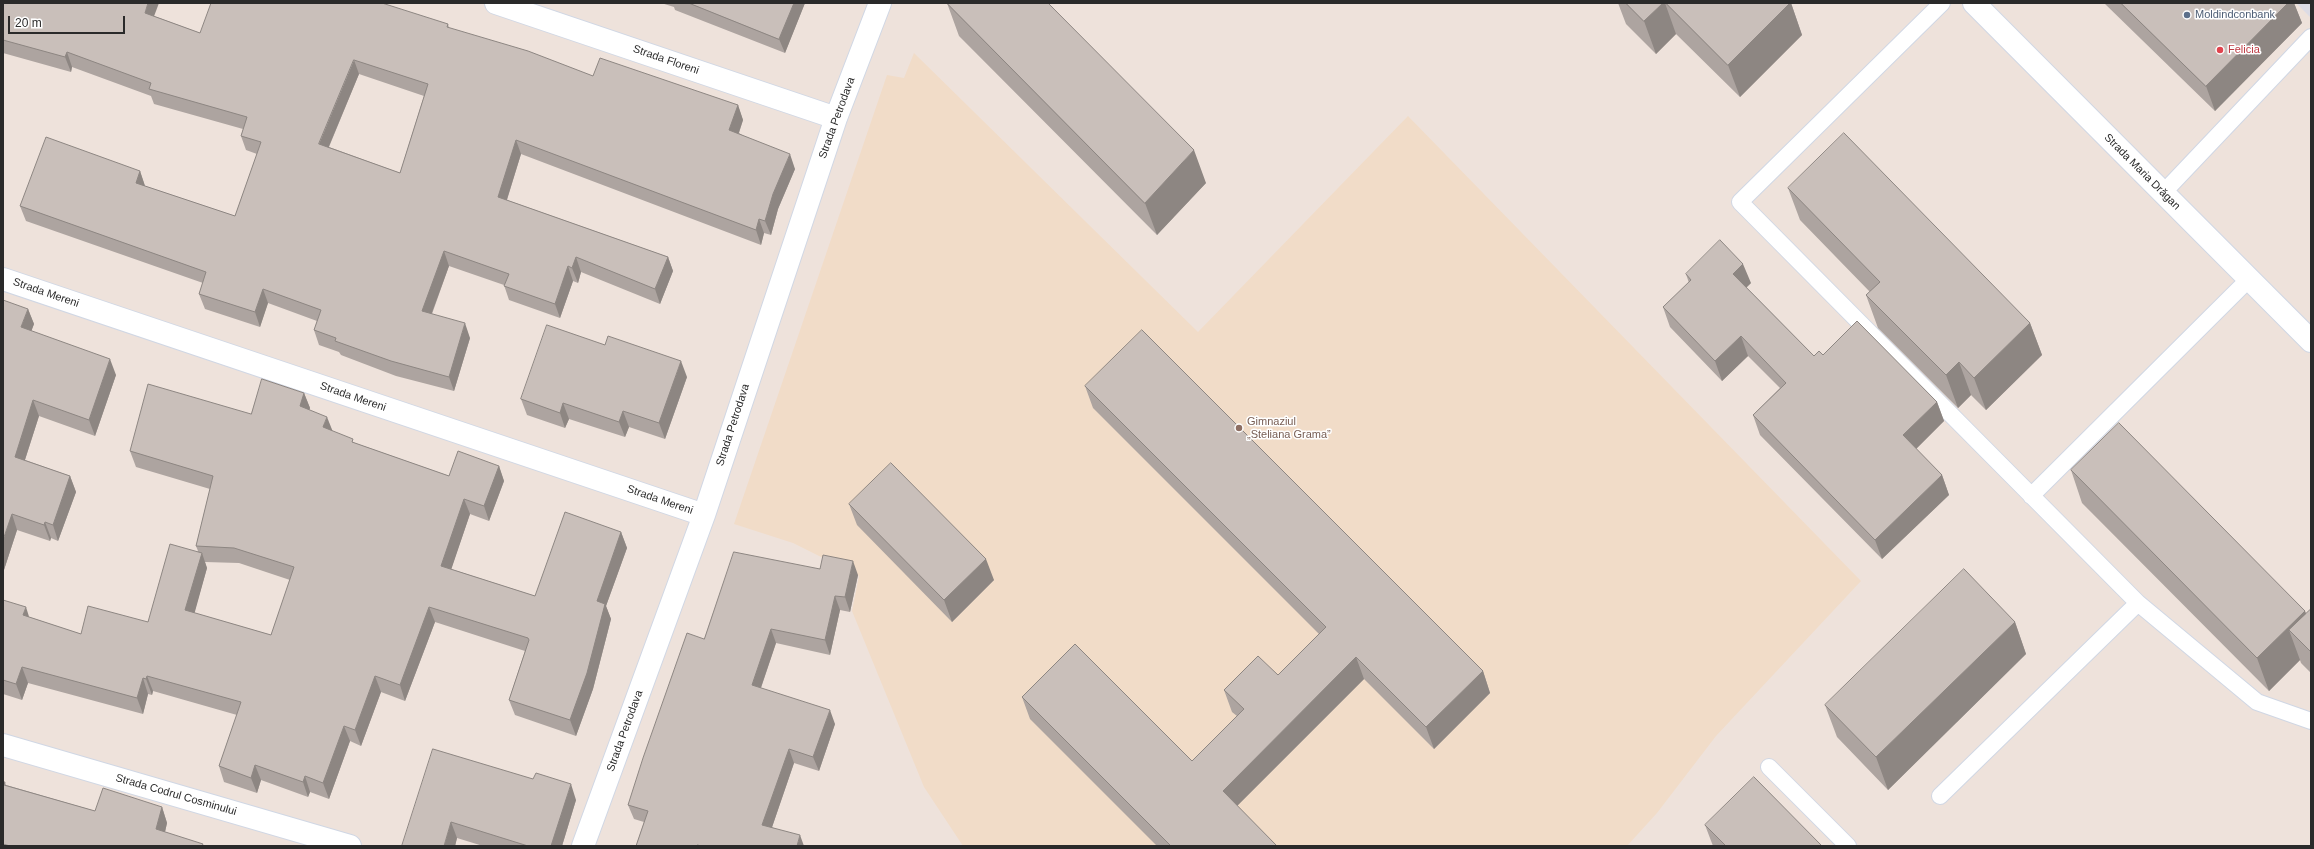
<!DOCTYPE html>
<meta charset="utf-8">
<style>
body{margin:0}
#map{position:relative;width:2314px;height:849px;overflow:hidden;background:#eee2db;font-family:Arial,sans-serif}
canvas{display:block}
.frame{position:absolute;inset:0;border:4px solid #2a2a2a;pointer-events:none}
.scale{position:absolute;left:8px;top:16px;width:117px;height:18px;box-sizing:border-box;border:2px solid #2a2a2a;border-top:0;padding-left:5px;font-size:12px;line-height:14px;white-space:nowrap;color:#2a2a2a;-webkit-text-stroke:3px #fff;paint-order:stroke}
</style>
<div id="map">
<canvas width="2314" height="849"></canvas>
<div class="frame"></div>
<div class="scale">20 m</div>
</div>
<script>
const context = document.querySelector('canvas').getContext('2d');
context.lineJoin = 'round';
function fill(path, color) {
  context.fillStyle = color;
  context.fill(path, 'evenodd');
}
function stroke(path, color, width, dash) {
  context.strokeStyle = color;
  context.lineWidth = width;
  context.lineCap = dash ? 'butt' : 'round';
  context.setLineDash(dash || []);
  context.stroke(path);
}
function write(font, color, halo, rows, align = 'center') {
  context.font = font + ' Arial,sans-serif';
  context.lineWidth = 3;
  context.setLineDash([]);
  context.textBaseline = 'middle';
  context.strokeStyle = halo;
  context.fillStyle = color;
  for (const [text, x, y, turn = 0] of rows) {
    context.save();
    context.translate(x, y);
    context.rotate((+turn || 0) * Math.PI / 180);
    context.textAlign = isNaN(turn) ? turn : align;
    if (halo) context.strokeText(text, 0, 0);
    context.fillText(text, 0, 0);
    context.restore();
  }
}
fill(new Path2D(`
 M2297,3h14v15l-15,-15z`), '#dddce5');
fill(new Path2D(`
 M914,53l284,279 210,-216 453,465 -145,155 -59,77 -30,33h-664l-39,-59 -72,-176 7,-35 -66,-33 -59,-19 153,-449 17,3z`), '#f1dcc8');
const service = new Path2D(`
 M1942,3l-202,199 398,401 119,99 54,19
 M2163,193l148,-156
 M2031,496l218,-217
 M1769,767l79,79
 M1940,796l198,-193`);
const minor = new Path2D(`
 M496,3l340,115
 M3,279l701,236
 M3,745l347,101
 M583,846l121,-331 132,-397 44,-115`);
const secondary = new Path2D(`
 M1974,3l337,338`);
stroke(service, '#d0d7e4', 18);
stroke(minor, '#d0d7e4', 24);
stroke(secondary, '#d0d7e4', 24);
stroke(service, '#fff', 16);
stroke(minor, '#fff', 22);
stroke(secondary, '#fff', 22);
fill(new Path2D(`
 M3,3l151,13 46,17 248,-9 1,4 144,48 145,29 5,15 -4,13 56,36 -17,40 -7,26 -7,-2 -3,12 -240,-91 -14,46 161,57 5,14 -13,33 -79,-32 -3,11 -5,-2 -13,37 -51,-18 -5,-15 -55,-19 -17,48 38,24 -16,53 -58,-15 -55,-21 -2,-3 -20,-7 -5,-15 3,-9 -49,-18 -8,24 -55,-18 -6,-15 4,-11 -177,-62 -6,-15 120,-35 5,15 90,30 22,-62 -11,-4 -5,-14 2,-7 -89,-25 -3,-8 -79,-29 -1,5 -68,-19zM359,74l65,22 -24,77 -71,-26z
 M661,3h144l-20,50 -110,-43 -1,-3z
 M947,3l259,180 -49,52 -198,-199z
 M1618,3h173l11,32 -62,62 -64,-63 -20,20 -30,-30z
 M2104,3h190l8,20 -87,88z
 M1788,188l242,135 12,32 -56,55 -15,-15 -13,13 -80,-80 -12,-33 4,-3 -70,-72z
 M1686,274l65,9 -5,4 68,69 9,-1 114,47 7,19 -28,28 26,26 7,20 -67,64 -122,-124 -7,-20 27,-27 -32,-32 -26,25 -52,-54 -7,-20 26,-24z
 M28,309l6,15 -3,7 85,44 -21,61 -56,-20 -14,44 45,16 6,16 -18,49 -7,-3 -1,3 -33,-11 -14,43z
 M687,377l-22,62 -36,-12 -4,10 -56,-18 -4,9 -38,-13 -6,-16z
 M1085,386l398,285 7,22 -56,56 -70,-70 -127,127 40,40h-120l-127,-127 -8,-22 170,64 45,-45 -5,-4 -8,-22 54,-15 41,-41 -226,-226z
 M304,393l6,15 -1,2 23,21 23,12 94,33 50,-10 5,15 -15,40 -19,-7 -19,55 84,27 86,-64 6,16 -21,58 5,13 -18,70 -17,47 -61,-21 -6,-15 16,-49 -90,-29 -30,79 -24,-9 -20,54 -11,-5 -21,58 -19,-7 -2,5 -47,-17 -4,13 -33,-11 -5,-16 18,-51 -84,-24 -1,4 -4,-1 -5,20 -115,-31 -6,17 -19,-6v-94l26,17 52,17 67,-12 50,-71 -2,-5 14,-57 -74,-22 -6,-16 121,-37zM205,562l34,1 51,17 -19,55 -77,-22 13,-45z
 M2071,470l234,141 1,3 5,-5v64l-10,-10 -1,-3 -31,31 -187,-188z
 M849,504l145,76 -42,42 -95,-97z
 M820,569l38,6 -8,37 -10,-2 -10,45 -54,-12 -15,45 74,36 -16,47 -25,-8 -22,64 32,19h-168l8,-24 -10,-3 -6,-14 76,-166z
 M2015,622l11,32 -138,136 -51,-53 -12,-32z
 M433,749l143,51 -14,46h-79l-26,-8 -2,8z
 M3,782h2l1,3 89,26 67,-4 5,16 -2,9 39,14h-201z
 M1705,825l21,21h-13z`), '#ada4a0');
fill(new Path2D(`
 M148,3h11l-9,24 -5,-14z
 M794,3h11l-20,50 -6,-14z
 M1663,3h2l11,31 -20,20 -12,-33z
 M1790,3h1l11,32 -62,62 -12,-32z
 M2288,3h6l8,20 -87,88 -9,-25z
 M67,52l5,15 -1,5 -6,-15z
 M354,60l5,14 -35,84 -5,-14z
 M738,105l5,15 -8,24 -6,-14z
 M516,140l5,14 -18,58 -5,-15z
 M1194,150l12,33 -49,52 -12,-32z
 M790,154l5,15 -17,40 -7,26 -6,-14 8,-27z
 M140,171l5,15 -4,12 -5,-15z
 M759,219l5,14 -3,12 -5,-15z
 M444,251l5,15 -22,60 -5,-15z
 M576,257l5,15 -3,11 -6,-15z
 M668,257l5,14 -13,33 -5,-15z
 M1743,264l8,19 -11,11 -7,-20z
 M568,266l5,15 -13,37 -5,-14z
 M263,289l5,14 -8,24 -5,-15z
 M28,309l6,15 -7,19 -6,-16z
 M465,323l5,15 -16,53 -5,-14z
 M2030,323l12,32 -56,55 -12,-32z
 M1741,336l7,20 -26,25 -7,-20z
 M110,359l6,16 -21,61 -6,-16z
 M681,361l6,16 -22,62 -6,-16z
 M1959,362l12,33 -13,13 -12,-33z
 M304,393l6,15 -4,14 -6,-16z
 M33,400l6,16 -18,56 -6,-15z
 M1937,402l7,19 -34,34 -7,-20z
 M563,403l6,16 -4,9 -5,-15z
 M623,411l6,16 -4,10 -6,-15z
 M327,417l6,15 -10,-5z
 M499,466l5,15 -15,40 -5,-15z
 M1942,475l7,20 -67,64 -7,-19z
 M70,476l6,16 -18,49 -5,-16z
 M464,499l6,15 -23,68 -6,-16z
 M12,514l5,16 -14,43v-33z
 M45,522l6,16 -1,3 -6,-16z
 M621,532l6,16 -21,58 5,13 -18,70 -17,47 -6,-16 27,-119z
 M202,553l5,15 -16,58 -6,-16z
 M986,559l8,21 -42,42 -8,-22z
 M853,561l5,14 -8,37 -5,-15z
 M835,596l5,14 -10,45 -5,-15z
 M26,607l5,16 -8,-8z
 M429,607l6,15 -30,79 -5,-16z
 M2305,611l6,17 -22,2 11,30 -31,31 -12,-33z
 M2015,622l11,32 -138,136 -12,-33z
 M771,629l5,14 -19,56 -5,-14z
 M1356,657l8,22 -134,134 -7,-22z
 M22,667l6,16 -6,17 -6,-16z
 M1483,671l7,22 -56,56 -8,-22z
 M147,676l6,15 -1,4 -6,-16z
 M375,676l6,16 -20,54 -6,-16z
 M143,678l5,16 -5,20 -6,-16z
 M830,710l5,14 -16,47 -6,-14z
 M344,726l6,15 -21,58 -6,-16z
 M789,749l5,14 -26,76 -6,-14z
 M255,765l6,15 -4,13 -6,-15z
 M305,776l5,16 -2,5 -5,-15z
 M571,784l5,16 -14,46h-11z
 M162,807l5,16 -5,22 -6,-16z
 M451,822l6,16 -2,8h-11z
 M800,835l4,11h-7z`), '#8d8682');
const building = new Path2D(`
 M3,3h145l-3,10 55,20 11,-30h171l66,21 -1,3 81,24 65,25 7,-18 138,47 -9,25 61,24 -17,40 -8,27 -6,-2 -3,11 -240,-90 -18,57 170,60 -13,32 -79,-32 -4,11 -4,-2 -13,38 -51,-18 5,-12 -65,-23 -22,60 43,12 -16,54 -58,-16 -56,-20 1,-3 -22,-8 7,-20 -58,-21 -8,23 -56,-18 7,-22 -186,-66 26,-69 94,34 -4,12 99,33 26,-74 -20,-6 6,-19 -98,-28 2,-6 -84,-31 -2,5 -62,-17zM354,60l74,24 -28,89 -81,-29z
 M689,3h105l-15,36z
 M947,3h101l146,147 -49,53z
 M1626,3h37l-19,18z
 M1666,3h124l-62,62z
 M2121,3h167l-82,83z
 M1844,133l186,190 -56,55 -15,-16 -13,13 -80,-80 14,-13 -92,-94z
 M1720,240l23,24 -10,10 81,82 5,-5 4,4 34,-34 80,81 -34,33 39,40 -67,65 -122,-125 33,-32 -45,-47 -26,25 -52,-54 28,-27 -5,-6z
 M3,300l25,9 -7,18 89,32 -21,61 -56,-20 -18,57 55,19 -17,49 -8,-3 -1,3 -32,-11 -9,26z
 M547,325l58,20 3,-9 73,25 -22,62 -36,-12 -4,11 -56,-19 -3,10 -39,-14z
 M1142,330l341,341 -57,56 -70,-70 -133,134 54,55h-106l-149,-149 53,-53 117,117 52,-52 -20,-19 34,-34 20,19 48,-48 -241,-241z
 M262,379l42,14 -4,13 27,11 -4,10 30,12 -1,3 97,34 9,-25 41,15 -15,40 -20,-7 -23,67 94,30 30,-84 56,20 -24,69 8,3 -18,69 -17,47 -61,-20 20,-60 -1,-2 -99,-31 -29,78 -25,-9 -20,54 -11,-4 -21,57 -18,-7 -2,6 -48,-17 -4,13 -32,-12 22,-64 -94,-26 -1,3 -3,-1 -6,20 -115,-31 -6,17 -13,-4v-80l23,7 -3,8 58,19 7,-28 60,16 22,-78 32,9 -17,57 86,25 23,-68 -60,-19 -38,-2 17,-70 -83,-25 18,-67 103,30z
 M2119,423l186,188 -48,47 -186,-188z
 M891,463l95,96 -42,41 -95,-96z
 M734,552l86,17 3,-14 30,6 -8,36 -10,-1 -10,44 -54,-11 -19,56 78,25 -17,47 -24,-8 -27,76 38,10 -3,11h-95l-5,-1v1h-61l12,-35 -20,-6 15,-47 44,-125 17,6z
 M1964,569l51,53 -139,135 -51,-52z
 M2311,609v43l-22,-22z
 M433,749l100,30 3,-6 35,11 -20,62h-23l-77,-24 -7,24h-42z
 M1754,777l68,69h-96l-21,-21z
 M3,782h2l-1,3 91,26 8,-23 59,19 -6,22 47,15 -1,2h-192l-7,-2z`);
fill(building, '#c9bfba');
stroke(building, '#8d8682', 1);
for (const [x, y, r, color] of [
 [2187,15,4,"#5c6f8a"],
 [2220,50,4,"#e0444e"],
 [1239,428,4,"#8d6e63"]
]) {
  const dot = new Path2D();
  dot.arc(x, y, r, 0, 2 * Math.PI);
  context.fillStyle = color;
  context.fill(dot);
  stroke(dot, '#fff', 1.5);
}
write('11px', '#4e5e75', '#fff', [
 ["Moldindconbank",2195,15]
], 'left');
write('11px', '#be3a42', '#fff', [
 ["Felicia",2228,50]
], 'left');
write('11px', '#2a2a2a', '#fff', [
 ["Strada Floreni",666,60,19],
 ["Strada Petrodava",837,118,-70],
 ["Strada Maria Drăgan",2142,172,45],
 ["Strada Mereni",46,293,19],
 ["Strada Mereni",353,397,19],
 ["Strada Petrodava",733,425,-72],
 ["Strada Mereni",660,500,19],
 ["Strada Petrodava",625,731,-70],
 ["Strada Codrul Cosminului",176,795,16]
]);
write('11px', '#785e54', '#fff', [
 ["Gimnaziul",1247,422],
 ["„Steliana Grama”",1247,435]
], 'left');
</script>
